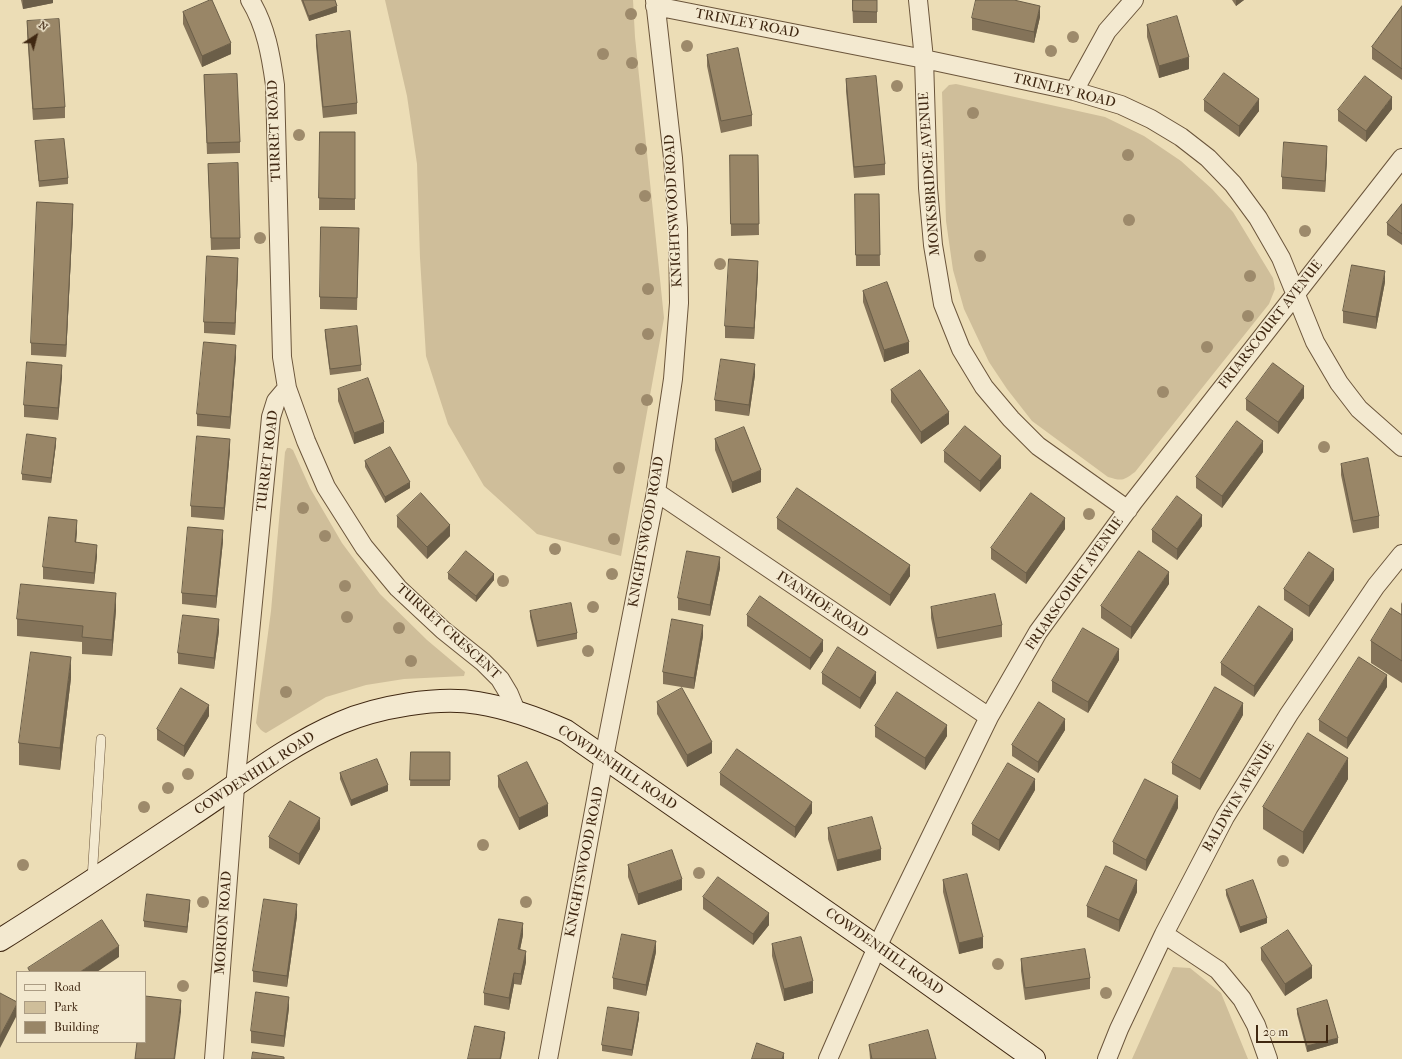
<!DOCTYPE html>
<style>
body{margin:0}
#map{position:relative;width:1402px;height:1059px;overflow:hidden;background:#ecddb6;font-family:"IM FELL French Canon",serif}
canvas{display:block}
.legend{position:absolute;left:16px;top:971px;width:130px;height:72px;box-sizing:border-box;background:#f3e9d0;border:1px solid #ab9c84;margin:0;padding:5px 7px;list-style:none;font-size:12px;color:#402812}
.legend li{display:flex;align-items:center;gap:8px;height:20px}
.legend b{width:20px;border:1px solid #ab9c84}
.north{position:absolute;left:16px;top:16px;width:40px;height:40px;-webkit-text-stroke:3px #f3e9d0;paint-order:stroke;rotate:36deg;font-size:11px;font-weight:700;line-height:16px;text-align:center;color:#402812}
.north::after{content:'';display:block;margin:auto;width:14px;height:18px;background:#402812;clip-path:polygon(50% 0,100% 100%,50% 72%,0 100%)}
.scale{position:absolute;left:1256px;top:1025px;width:72px;height:18px;box-sizing:border-box;border:2px solid #402812;border-top:0;padding-left:5px;font-size:12px;line-height:14px;white-space:nowrap;color:#402812;-webkit-text-stroke:3px #f3e9d0;paint-order:stroke}
</style>
<div id="map">
<canvas width="1402" height="1059"></canvas>
<ul class="legend">
<li><b style="height:5px;background:#f3e9d0"></b>Road</li>
<li><b style="height:11px;background:#cfbe9a"></b>Park</li>
<li><b style="height:11px;background:#998667"></b>Building</li>
</ul>
<div class="north">N</div>
<div class="scale">20 m</div>
</div>
<script>
const context = document.querySelector('canvas').getContext('2d');
context.lineJoin = 'round';
function fill(path, color) {
  context.fillStyle = color;
  context.fill(path, 'evenodd');
}
function stroke(path, color, width, dash) {
  context.strokeStyle = color;
  context.lineWidth = width;
  context.lineCap = dash ? 'butt' : 'round';
  context.setLineDash(dash || []);
  context.stroke(path);
}
function write(font, color, halo, rows, align = 'center') {
  context.font = font + ' "IM FELL French Canon",serif';
  context.lineWidth = 3;
  context.setLineDash([]);
  context.textBaseline = 'middle';
  context.strokeStyle = halo;
  context.fillStyle = color;
  for (const [text, x, y, turn = 0] of rows) {
    context.save();
    context.translate(x, y);
    context.rotate((+turn || 0) * Math.PI / 180);
    context.textAlign = isNaN(turn) ? turn : align;
    if (halo) context.strokeText(text, 0, 0);
    context.fillText(text, 0, 0);
    context.restore();
  }
}
fill(new Path2D(`
 M385,0h248l2,37 29,281 -43,238 -84,-22 -53,-48 -36,-62 -22,-68 -6,-98 -3,-94 -10,-68z
 M956,84l149,33 39,19 37,25 31,28 21,23 40,66 2,11 -6,15 -134,168c-12,9 -13,9 -27,5l-76,-56 -25,-32 -18,-27 -25,-53 -11,-39 -7,-49 -4,-129 7,-7z
 M287,448h3l3,2 17,38 32,55 38,51 47,46 38,32 -1,4 -60,3 -38,6 -40,12 -60,36c-5,-2 -7,-5 -10,-10l15,-112 14,-159z
 M1173,967l17,1 31,25 27,66h-116z`), '#cfbe9a');
const lane = new Path2D(`
 M92,879l9,-140`);
const street = new Path2D(`
 M250,0c16,26 21,56 25,85l7,272 5,31 19,53 20,46 38,60 34,41 45,42 40,32 17,17 9,15 7,17
 M918,0l6,59 4,129 5,57 10,59 18,45 23,38 27,32 27,27 90,64
 M655,6l269,53 150,32 47,14 30,14 30,18 27,21 25,26 25,34 23,40 34,84 24,41 20,26 43,38
 M1074,91l33,-60 27,-31
 M656,492l333,225
 M1164,934l54,36 24,29 14,26 12,34
 M214,1059l21,-272 36,-370 5,-16 11,-13
 M548,1059l56,-302 52,-265 17,-113 6,-76 -1,-75 -5,-70 -18,-158
 M828,1059l49,-112 112,-230 49,-85 96,-131 268,-343
 M1107,1059l12,-30 45,-95 61,-117 64,-103 87,-128 26,-32`);
const secondary = new Path2D(`
 M0,940c64,-40 127,-82 190,-124 49,-32 96,-70 150,-93 37,-16 98,-27 138,-20 31,5 59,15 88,28l311,216 157,112`);
stroke(lane, '#6b553b', 10);
stroke(street, '#6b553b', 20);
stroke(secondary, '#402812', 24);
stroke(lane, '#f3e9d0', 9);
stroke(street, '#f3e9d0', 18);
stroke(secondary, '#f3e9d0', 22);
context.fillStyle = '#9d8a6b';
for (const [x, y] of [
 [631,14],
 [1073,37],
 [687,46],
 [1051,51],
 [603,54],
 [632,63],
 [897,86],
 [973,113],
 [299,135],
 [641,149],
 [1128,155],
 [645,196],
 [1129,220],
 [1305,231],
 [260,238],
 [980,256],
 [720,264],
 [1250,276],
 [648,289],
 [1248,316],
 [648,334],
 [1207,347],
 [1163,392],
 [647,400],
 [1324,447],
 [619,468],
 [303,508],
 [1089,514],
 [325,536],
 [614,539],
 [555,549],
 [612,574],
 [503,581],
 [345,586],
 [593,607],
 [347,617],
 [399,628],
 [588,651],
 [411,661],
 [286,692],
 [188,774],
 [168,788],
 [144,807],
 [483,845],
 [1283,861],
 [23,865],
 [699,873],
 [203,902],
 [526,902],
 [998,964],
 [183,986],
 [1106,993]
]) {
  context.beginPath();
  context.arc(x, y, 6, 0, 2 * Math.PI);
  context.fill();
}
fill(new Path2D(`
 M21,0h32v3l-30,6z
 M301,0h34l2,12 -28,9z
 M852,0h25v23h-24z
 M1232,0h12l-8,6z
 M1402,6v74l-30,-21v-12z
 M183,12l48,42 -29,13 -19,-43z
 M1040,17l-6,26 -62,-13v-12z
 M27,21l38,86v11l-32,2 -6,-87z
 M1147,25l42,44 -30,9 -12,-41z
 M316,35l41,68v11l-34,4 -7,-72z
 M707,55l45,60v11l-31,7 -14,-67z
 M204,75l36,67v11l-33,1z
 M846,79l39,85v11l-31,3 -8,-87z
 M1204,100l55,11 -20,26 -35,-26z
 M1392,109l-26,33 -28,-21v-11z
 M320,132h35v78h-36z
 M35,141l33,37v6l-29,3z
 M730,155h28l1,80 -28,1z
 M1327,157l-2,35 -43,-3v-12z
 M208,164l32,74v11l-29,1z
 M855,194h24l1,72h-24z
 M1402,204v41l-15,-10v-12z
 M73,215l-7,142 -35,-2v-12z
 M359,228l-2,82 -37,-1v-12z
 M238,269l-3,66 -31,-2v-11z
 M758,272l-4,67 -29,-1v-12z
 M1385,282l-9,47 -33,-6v-12z
 M863,291l46,62 -25,9 -21,-60z
 M325,330l36,35v6l-31,4 -5,-39z
 M236,356l-6,73 -33,-3v-12z
 M755,375l-6,41 -34,-5v-11z
 M62,376l-4,44 -34,-3v-12z
 M338,389l46,44 -30,11 -16,-43z
 M891,390l58,34 -28,20 -30,-42z
 M1304,398l-26,36 -32,-24v-11z
 M715,439l46,43 -29,11 -17,-43z
 M56,444l-5,39 -29,-3v-6z
 M230,450l-6,70 -33,-3v-11z
 M944,451l57,17 -21,24 -36,-30z
 M1263,452l-41,56 -26,-20v-11z
 M365,461l45,27 -25,15 -20,-36z
 M1341,464l38,52v12l-26,5 -12,-58z
 M397,516l53,20 -23,23 -30,-32z
 M777,518l133,58 -20,30 -113,-77z
 M1202,526l-25,34 -25,-18v-12z
 M1065,529l-39,55 -35,-25v-11z
 M77,531l-1,11 21,14 -3,28 -51,-5v-12z
 M223,541l-7,67 -34,-4v-11z
 M720,568l-10,48 -32,-6v-12z
 M448,573l46,7 -18,22 -28,-23z
 M1334,580l-25,37 -25,-17v-11z
 M1169,584l-38,55 -30,-21v-12z
 M1402,602v81l-31,-20v-22l30,-27v-10z
 M931,607l71,18v12l-65,12 -6,-31z
 M116,610l-4,46 -30,-2v-12l-65,-6v-17z
 M530,611l47,22v6l-40,8 -7,-30z
 M747,615l76,36 -13,19 -63,-44z
 M219,631l-5,38 -36,-5v-11z
 M703,636l-9,53 -31,-5v-12z
 M1293,640l-39,57 -33,-22v-12z
 M1119,660l-31,53 -36,-21v-11z
 M822,673l54,10 -16,26 -38,-25z
 M71,678l-11,92 -41,-5v-22z
 M1387,687l-40,62 -28,-18v-11z
 M657,702l55,51 -25,14 -30,-53z
 M1243,715l-43,75 -28,-16v-11z
 M209,716l-25,41 -27,-17v-11z
 M875,726l72,10 -22,34 -50,-33z
 M1065,730l-27,43 -26,-17v-11z
 M411,752h39v34h-40z
 M340,773l48,18 -37,15 -11,-27z
 M720,773l92,40 -17,25 -75,-53z
 M498,776l50,40 -29,14 -21,-43z
 M1348,779l-45,75 -40,-25v-22z
 M1035,790l-36,61 -27,-16v-11z
 M1178,808l-32,63 -33,-17v-12z
 M828,828l53,32 -44,11 -9,-32z
 M320,829l-21,36 -30,-17v-11z
 M628,865l54,25 -44,15 -10,-28z
 M943,880l40,68 -24,6 -16,-62z
 M1226,890l41,33 -27,10 -14,-38z
 M1137,892l-18,40 -32,-15v-11z
 M703,897l66,28 -16,20 -50,-36z
 M190,905l-3,28 -43,-6v-6z
 M297,916l-10,71 -34,-5v-11z
 M523,935l-3,14 6,13 -5,23 -7,-1 -5,26 -25,-5v-12z
 M772,944l41,49 -29,8 -12,-45z
 M1261,948l51,30 -27,18 -24,-36z
 M656,952l-10,44 -33,-7v-11z
 M1021,959l69,19v11l-65,11 -4,-29z
 M289,1008l-5,39 -33,-4v-12z
 M1297,1009l41,34 -31,9 -10,-38z
 M639,1018l-7,38 -30,-5v-6z
 M869,1045l67,14h-66z`), '#847359');
fill(new Path2D(`
 M23,0h30v3l-30,6z
 M1236,0h8l-8,6z
 M337,6v6l-28,9v-5z
 M1040,6v11l-6,26v-11z
 M231,43v11l-29,13v-11z
 M1189,57v12l-30,9v-12z
 M1392,97v12l-26,33v-11z
 M1259,99v12l-20,26v-11z
 M1327,146v11l-2,35v-11z
 M73,204v11l-7,142v-12z
 M238,258v11l-3,66v-12z
 M758,261v11l-4,67v-11z
 M1385,271v11l-9,47v-12z
 M909,342v11l-25,9v-12z
 M236,345v11l-6,73v-12z
 M755,364v11l-6,41v-11z
 M62,365v11l-4,44v-12z
 M1304,386v12l-26,36v-12z
 M949,412v12l-28,20v-12z
 M384,422v11l-30,11v-11z
 M56,438v6l-5,39v-5z
 M230,439v11l-6,70v-12z
 M1263,441v11l-41,56v-12z
 M1001,456v12l-21,24v-11z
 M761,470v12l-29,11v-11z
 M410,482v6l-25,15v-6z
 M1202,515v11l-25,34v-11z
 M1065,518v11l-39,55v-11z
 M77,520v11l-2,22v-11z
 M450,525v11l-23,23v-12z
 M223,530v11l-7,67v-12z
 M97,545v11l-3,28v-11z
 M720,557v11l-10,48v-11z
 M910,565v11l-20,30v-11z
 M1334,569v11l-25,37v-11z
 M1169,572v12l-38,55v-12z
 M494,574v6l-18,22v-6z
 M116,593v17l-4,46v-16z
 M219,619v12l-5,38v-11z
 M703,625v11l-9,53v-11z
 M1293,629v11l-39,57v-11z
 M823,640v11l-13,19v-12z
 M1119,649v11l-31,53v-11z
 M71,657v21l-11,92v-22z
 M876,672v11l-16,26v-11z
 M1387,675v12l-40,62v-11z
 M1243,703v12l-43,75v-11z
 M209,705v11l-25,41v-11z
 M1065,719v11l-27,43v-11z
 M947,725v11l-22,34v-12z
 M712,742v11l-25,14v-12z
 M1348,758v21l-45,75v-22z
 M1035,779v11l-36,61v-11z
 M388,785v6l-37,15v-6z
 M1178,796v12l-32,63v-11z
 M812,802v11l-17,25v-11z
 M548,804v12l-29,14v-12z
 M320,818v11l-21,36v-11z
 M881,849v11l-44,11v-11z
 M682,879v11l-44,15v-11z
 M1137,880v12l-18,40v-12z
 M190,900v5l-3,28v-6z
 M297,904v12l-10,71v-11z
 M769,913v12l-16,20v-11z
 M1267,918v5l-27,10v-6z
 M523,923v12l-5,25v-11z
 M983,937v11l-24,6v-11z
 M656,941v11l-10,44v-11z
 M119,946v11l-22,15h-17z
 M526,951v11l-5,23v-11z
 M1312,966v12l-27,18v-12z
 M514,973v11l-5,26v-12z
 M813,981v12l-29,8v-12z
 M289,997v11l-5,39v-11z
 M181,1000v12l-6,47h-1z
 M17,1004v11l-17,33v-12z
 M639,1012v6l-7,38v-6z
 M505,1032v6l-4,21h-1z
 M1338,1038v5l-31,9v-6z
 M784,1053v6h-2z`), '#6b5e48');
const building = new Path2D(`
 M210,0h2l19,43 -29,13 -19,-44z
 M303,0h32l2,6 -28,10z
 M853,0h24v12l-24,-1z
 M976,0h38l26,6 -6,26 -62,-14z
 M1402,6v63l-30,-22z
 M1177,16l12,41 -30,9 -12,-41z
 M59,19l6,88 -32,2 -6,-88z
 M350,31l7,72 -34,4 -7,-72z
 M738,48l14,67 -31,6 -14,-66z
 M1224,73l35,26 -20,27 -35,-26z
 M237,74l3,68 -33,1 -3,-68z
 M876,76l9,88 -31,3 -8,-88z
 M1365,76l27,21 -26,34 -28,-21z
 M320,132h35v67l-36,-1z
 M64,139l4,39 -29,3 -4,-40z
 M1284,142l43,4 -2,35 -43,-4z
 M730,155h28l1,69h-28z
 M238,163l2,75h-29l-3,-74z
 M855,194h24l1,61h-24z
 M37,202l36,2 -7,141 -35,-2z
 M1402,204v30l-15,-11z
 M321,227l38,1 -2,70 -37,-1z
 M207,256l31,2 -3,65 -31,-1z
 M729,259l29,2 -4,67 -29,-2z
 M1352,265l33,6 -9,46 -33,-6z
 M887,282l22,60 -25,8 -21,-59z
 M357,326l4,39 -31,4 -5,-39z
 M204,342l32,3 -6,72 -33,-3z
 M721,359l34,5 -6,41 -34,-5z
 M27,362l35,3 -4,43 -34,-3z
 M1273,363l31,23 -26,36 -32,-23z
 M920,370l29,42 -28,20 -30,-42z
 M368,378l16,44 -30,11 -16,-44z
 M1237,421l26,20 -41,55 -26,-19z
 M965,426l36,30 -21,25 -36,-30z
 M744,427l17,43 -29,12 -17,-43z
 M27,434l29,4 -5,40 -29,-4z
 M197,436l33,3 -6,69 -33,-2z
 M390,447l20,35 -25,15 -20,-36z
 M1368,458l11,58 -26,5 -12,-57z
 M797,488l113,77 -20,30 -113,-77z
 M421,493l29,32 -23,22 -30,-31z
 M1031,493l34,25 -39,55 -35,-25z
 M1177,496l25,19 -25,34 -25,-19z
 M49,517l28,3 -2,22 22,3 -3,28 -51,-6z
 M188,527l35,3 -7,66 -34,-3z
 M466,551l28,23 -18,22 -28,-23z
 M687,551l33,6 -10,48 -32,-7z
 M1139,551l30,21 -38,55 -30,-21z
 M1309,552l25,17 -25,37 -25,-17z
 M21,584l95,9 -4,47 -30,-3 1,-11 -66,-7z
 M995,594l7,31 -65,13 -6,-31z
 M760,596l63,44 -13,18 -63,-43z
 M571,603l6,30 -40,8 -7,-30z
 M1259,606l34,23 -39,57 -33,-23z
 M1391,608l11,7v46l-31,-20z
 M183,615l36,4 -5,39 -36,-5z
 M672,619l31,6 -9,53 -31,-6z
 M1083,628l36,21 -31,53 -36,-21z
 M838,647l38,25 -16,26 -38,-25z
 M31,652l40,5 -11,91 -41,-5z
 M1359,657l28,18 -40,63 -28,-18z
 M1215,687l28,16 -43,76 -28,-16z
 M181,688l28,17 -25,41 -27,-17z
 M682,688l30,54 -25,13 -30,-53z
 M897,692l50,33 -22,33 -50,-32z
 M1039,702l26,17 -27,43 -26,-17z
 M1308,733l40,25 -45,74 -40,-25z
 M737,749l75,53 -17,25 -75,-54z
 M411,752h39v28h-40z
 M377,759l11,26 -37,15 -11,-27z
 M527,762l21,42 -29,14 -21,-42z
 M1008,763l27,16 -36,61 -27,-16z
 M1145,779l33,17 -32,64 -33,-18z
 M290,801l30,17 -21,36 -30,-17z
 M872,817l9,32 -44,11 -9,-32z
 M672,850l10,29 -44,15 -10,-29z
 M1106,866l31,14 -18,40 -32,-14z
 M967,874l16,63 -24,6 -16,-63z
 M718,877l51,36 -16,21 -50,-37z
 M1253,880l14,38 -27,9 -14,-37z
 M147,894l43,6 -3,27 -43,-6z
 M264,899l33,5 -10,72 -34,-5z
 M499,919l24,4 -5,26 8,2 -5,23 -7,-1 -5,25 -25,-5z
 M102,920l17,26 -39,26h-50l-2,-4z
 M1288,930l24,36 -27,18 -24,-36z
 M622,934l34,7 -10,44 -33,-7z
 M801,937l12,44 -29,8 -12,-45z
 M1085,949l5,29 -65,10 -4,-29z
 M256,992l33,5 -5,39 -33,-5z
 M0,993l17,9v2l-17,32z
 M145,996l36,4 -7,59h-39l2,-17h8z
 M1327,1000l11,38 -31,8 -10,-37z
 M608,1007l31,5 -7,38 -30,-5z
 M475,1026l30,6 -5,27h-32z
 M928,1030l8,29h-64l-3,-14z
 M757,1043l27,10 -2,6h-30z
 M253,1052l31,5v2h-32z`);
fill(building, '#998667');
stroke(building, '#6b5e48', 1);
write('14px', '#402812', '#f3e9d0', [
 ["TRINLEY ROAD",747,24,11],
 ["TRINLEY ROAD",1064,91,14],
 ["TURRET ROAD",275,131,-92],
 ["MONKSBRIDGE AVENUE",930,174,-94],
 ["KNIGHTSWOOD ROAD",674,211,-93],
 ["FRIARSCOURT AVENUE",1271,325,-52],
 ["TURRET ROAD",268,461,-83],
 ["KNIGHTSWOOD ROAD",647,532,-80],
 ["FRIARSCOURT AVENUE",1075,584,-55],
 ["IVANHOE ROAD",822,605,34],
 ["TURRET CRESCENT",448,632,42],
 ["COWDENHILL ROAD",617,768,34],
 ["COWDENHILL ROAD",255,774,-33],
 ["BALDWIN AVENUE",1239,797,-59],
 ["KNIGHTSWOOD ROAD",585,862,-79],
 ["MORION ROAD",224,923,-86],
 ["COWDENHILL ROAD",884,952,35]
]);
</script>
